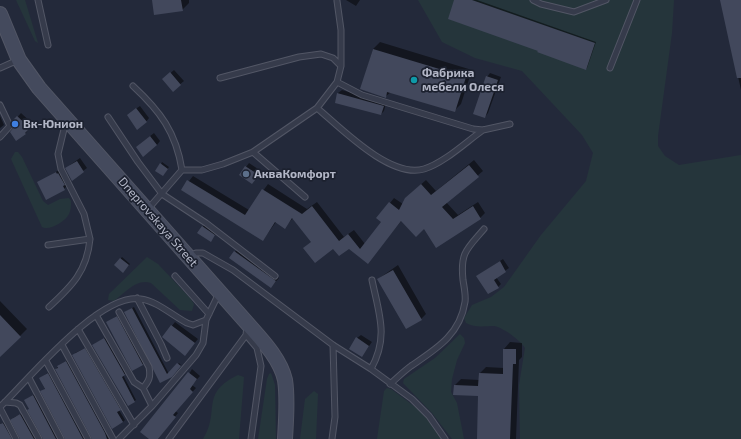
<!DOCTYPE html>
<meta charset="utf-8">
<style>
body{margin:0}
canvas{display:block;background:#23293a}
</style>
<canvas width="741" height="439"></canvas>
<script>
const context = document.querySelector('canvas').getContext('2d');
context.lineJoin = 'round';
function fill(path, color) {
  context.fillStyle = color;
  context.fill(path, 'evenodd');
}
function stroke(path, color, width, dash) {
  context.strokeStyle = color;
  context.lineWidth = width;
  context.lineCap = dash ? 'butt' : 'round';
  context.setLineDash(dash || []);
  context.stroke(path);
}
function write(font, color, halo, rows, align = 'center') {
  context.font = font + ' "Exo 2",sans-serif';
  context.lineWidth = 3.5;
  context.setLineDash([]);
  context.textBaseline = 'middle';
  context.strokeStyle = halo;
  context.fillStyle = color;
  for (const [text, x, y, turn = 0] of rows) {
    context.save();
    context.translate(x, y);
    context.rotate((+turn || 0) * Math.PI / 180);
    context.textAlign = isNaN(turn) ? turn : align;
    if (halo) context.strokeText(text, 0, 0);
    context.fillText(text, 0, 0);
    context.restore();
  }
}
fill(new Path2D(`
 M16,0h9l13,43 -3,-2z
 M418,0h256l-2,33 -14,103v10l7,10 14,9 62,-10v284h-221l-1,-54 6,-37c-4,-7 -22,-21 -31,-22 -11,0 -18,2 -28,-3l-2,-5 8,-13 19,-8 13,-10 37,-52 45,-54 7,-28 -11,-18 -60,-64 -47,-13 -33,-16z
 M15,152h3l4,5 21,44 5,4 12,-6 9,-1 2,3c0,4 0,9 -2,13 -4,8 -20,17 -27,13l-31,-68z
 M147,257l11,7 32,34 4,6 -2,7 -12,-1 -29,-27c-15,-5 -26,10 -37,18l-6,-1 1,-6z
 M460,334l4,4 1,5 -8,17 -5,19 -1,13 6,11 7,36h-12l-20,-26 -29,-30 1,-4 31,-21z
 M271,373l4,12 1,54h-18l9,-60 2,-5z
 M238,375l6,2 -5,62h-36c18,-28 -4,-45 35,-64z
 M387,388l4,1 31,23 20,27h-65l7,-48z
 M314,391l4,3 -2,45h-16l5,-40z`), '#25353b');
fill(new Path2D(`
 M153,0h36v3l-7,7z
 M346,0h14l-4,6z
 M455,0h22l119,42 -9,26 -1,1 -47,-19z
 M721,0h20v90z
 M380,42l92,28 -11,34 -7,7 -63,-19 -6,5 -24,-8 12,-40z
 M174,70l10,11 -11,9 -6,-14z
 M490,73l11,4 -13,36 -3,4 2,-40z
 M342,90l44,13 -2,8 -3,3 -45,-12 2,-9z
 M140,106l9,12 -3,4 -15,-10z
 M21,113l12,11 -8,10 -12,-12z
 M0,116l4,9 -4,3z
 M154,133l6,8 -3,4 -17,-1z
 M80,158l7,10 -15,11 -2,-14z
 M474,160l9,11 -37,31 12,13 20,-13 7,11 -5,5 -55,9 -23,-7 -34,42 -19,-15 -16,1 -40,-30 -8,9 -9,-5 -13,18 -81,-50 11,-14 56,34 19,-26 39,25 10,-7 27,35 10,-7 11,14 17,-22 8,-19 4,-5 9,6 8,-11 15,-13 10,11z
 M162,162l7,5 -5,7 -3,-10z
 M249,163l12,8 -9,12 -6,-16z
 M59,170l9,15 -4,4 -26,-6z
 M204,225l12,8 -4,6 -13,-7z
 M238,248l41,30 -8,9 -36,-35z
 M122,257l8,7 -7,8 -8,-7z
 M503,259l6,9 -13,9 5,7 -3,3 -21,-11z
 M398,265l28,49 -5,5 -43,-40z
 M0,301l27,28 -27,27z
 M134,307l35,67 10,-11 2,2 -10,11 -10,6 -36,-70z
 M118,315l26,48 -11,7 -24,-49z
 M175,322l23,17 -10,12 -25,-14z
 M361,335l11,7 -10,14 -5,-18z
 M106,337l20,36 -3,2 13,25 -8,5 -35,-60z
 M510,342l12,1v14l-3,3 -3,79h-38l1,-44 -24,-10 6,-6 19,1v-7l6,-6 18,1v-19z
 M87,347l35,60 -3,3 6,10 -2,2 -48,-69z
 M68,360l41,79h-16l-37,-70 3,-4z
 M192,369l8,7 -8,9 4,3 -21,23 3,2 -20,26h-8z
 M49,372l36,67h-19l-26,-61z
 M35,394l23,45h-15l-18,-39z
 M22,413l14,26h-16l-7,-21z
 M5,422l8,17h-13v-15z`), '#0007');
fill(new Path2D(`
 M152,0h29l2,11 -29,4z
 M454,0h18l123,43 -9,27 -49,-18 1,-1 -90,-32z
 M720,0h21v78h-4z
 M373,49l93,28 -11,35 -68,-20 -1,6 -26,-9z
 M170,72l11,13 -8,7 -11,-13z
 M486,76l12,4 -13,38 -12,-4z
 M337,93l47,13 -3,9 -46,-12z
 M136,108l11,14 -10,8 -10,-15z
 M17,116l13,12 -5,5 1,1 -10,7 -6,-9 4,-5 -2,-6z
 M150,136l7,9 -14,12 -7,-10z
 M77,161l7,11 -12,9 -7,-13z
 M160,163l8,6 -5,7 -8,-5z
 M469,165l10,12 -37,30 11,12 20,-13 8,13 -45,29 -12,-19 -8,8 -15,-16 -33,43 -19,-15 -10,7 -6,-7 -18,14 -12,-15 8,-6 -19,-24 -7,11 -10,-7 -12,19 -82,-51 6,-10 58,35 17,-26 40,25 10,-8 27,35 9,-7 12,15 21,-27 -5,-4 13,-16 10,8 6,-12 16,-14 10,11z
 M245,166l14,9 -7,9 -13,-9z
 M56,172l1,2 1,-1 7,12 -2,1 2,4 -19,10 -9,-18z
 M202,226l13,9 -4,7 -14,-9z
 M234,251l42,30 -5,7 -42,-30z
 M120,258l9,7 -6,8 -9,-8z
 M500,261l6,11 -12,8 5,8 -11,6 -12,-18z
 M393,270l29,50 -16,9 -29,-50z
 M132,308l35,66 10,-11 4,3 -9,11 -12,6 -36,-71z
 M0,315l21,22 -21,20z
 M117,316l26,49 -11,6 -26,-49z
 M171,325l24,18 -10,13 -23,-19z
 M356,337l13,9 -7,11 -13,-8z
 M104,338l21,37 -3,2 13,25 -7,4 -36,-61z
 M85,348l36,62 -4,2 6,10 -11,7 -40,-74z
 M503,349h13v15h-3l-3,75h-33l1,-43 -25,-1 1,-10 24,1 1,-13 24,1z
 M66,361l39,72 2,6h-15l-37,-70 3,-1 -1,-2z
 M188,372l9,7 -7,10 3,3 -20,23 3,2 -18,22h-9l-9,-7z
 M48,373l35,66h-18l-25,-48 5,-2 -6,-11z
 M33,395l23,44h-13l-16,-29 2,-1 -5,-9z
 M20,414l14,25h-14l-10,-19z
 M3,423l9,16h-12v-15z`), '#42485c');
const service = new Path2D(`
 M38,0l10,45
 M533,0l8,4 33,8 32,-12
 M337,1l4,29v36
 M0,68l18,-8
 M610,68l27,-68
 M337,82l25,13 111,34 10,1 27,-6
 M133,86c27,25 43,46 49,84
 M0,105l10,21 -10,11
 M317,108c24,20 73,71 107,61 20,-6 42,-27 59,-39
 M108,117l30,45 24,32 44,29 69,53
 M253,152l52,45
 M148,209l34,-39h20l21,-6 30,-12 64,-44 20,-26 4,-16 -8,-8 -12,-4 -22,3 -79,21
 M48,245l42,-6 -6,-25 -23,-45 -3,-15 8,-33
 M189,256l7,-3h7l30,17 100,75 38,24 41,30 17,17 16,23
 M175,276l34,38
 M137,298l24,46 6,14
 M49,307c23,-21 38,-36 41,-68
 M119,312l30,55c2,10 0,14 -6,21
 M96,315l38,67 9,6 9,18
 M78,329l56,96
 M246,335l11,13 4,18 -10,73
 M62,345l51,94
 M46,361l42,78
 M371,369c18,-32 8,-55 1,-89
 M29,378l32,61
 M390,384c7,-6 14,-13 21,-18 25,-17 49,-31 54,-64 1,-7 -1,-15 -2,-22 -3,-28 4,-31 21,-51
 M5,402l11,1 4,2 19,34
 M0,407c29,-28 100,-115 141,-108 16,2 32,17 46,24l6,2 13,-5 13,-27
 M0,408l16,31
 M119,439l33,-33 44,-51 7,-12 3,-23
 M169,439l77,-104 1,-9
 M332,439l3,-22 -2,-72`);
const secondary = new Path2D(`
 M0,14l19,46 20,28 208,235c14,16 33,35 38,57 3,19 1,40 0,59`);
stroke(service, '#525665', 7);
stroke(secondary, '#525665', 16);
stroke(service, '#363b4b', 5);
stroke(secondary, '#444a5d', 14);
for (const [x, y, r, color] of [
 [414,80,4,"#0f9aa8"],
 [15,124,4,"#3f7fe0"],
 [246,174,4,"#5c6f8a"]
]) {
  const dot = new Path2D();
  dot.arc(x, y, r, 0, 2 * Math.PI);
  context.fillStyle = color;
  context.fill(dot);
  stroke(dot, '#1c212f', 1.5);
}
write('bold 12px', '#b2b6c6', '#1c212f', [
 ["Фабрика",422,73],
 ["мебели Олеся",422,87],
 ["Вк-Юнион",23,124],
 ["АкваКомфорт",254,174]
], 'left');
write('12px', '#b2b6c6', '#1c212f', [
 ["Dneprovskaya Street",158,222,49]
]);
</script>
